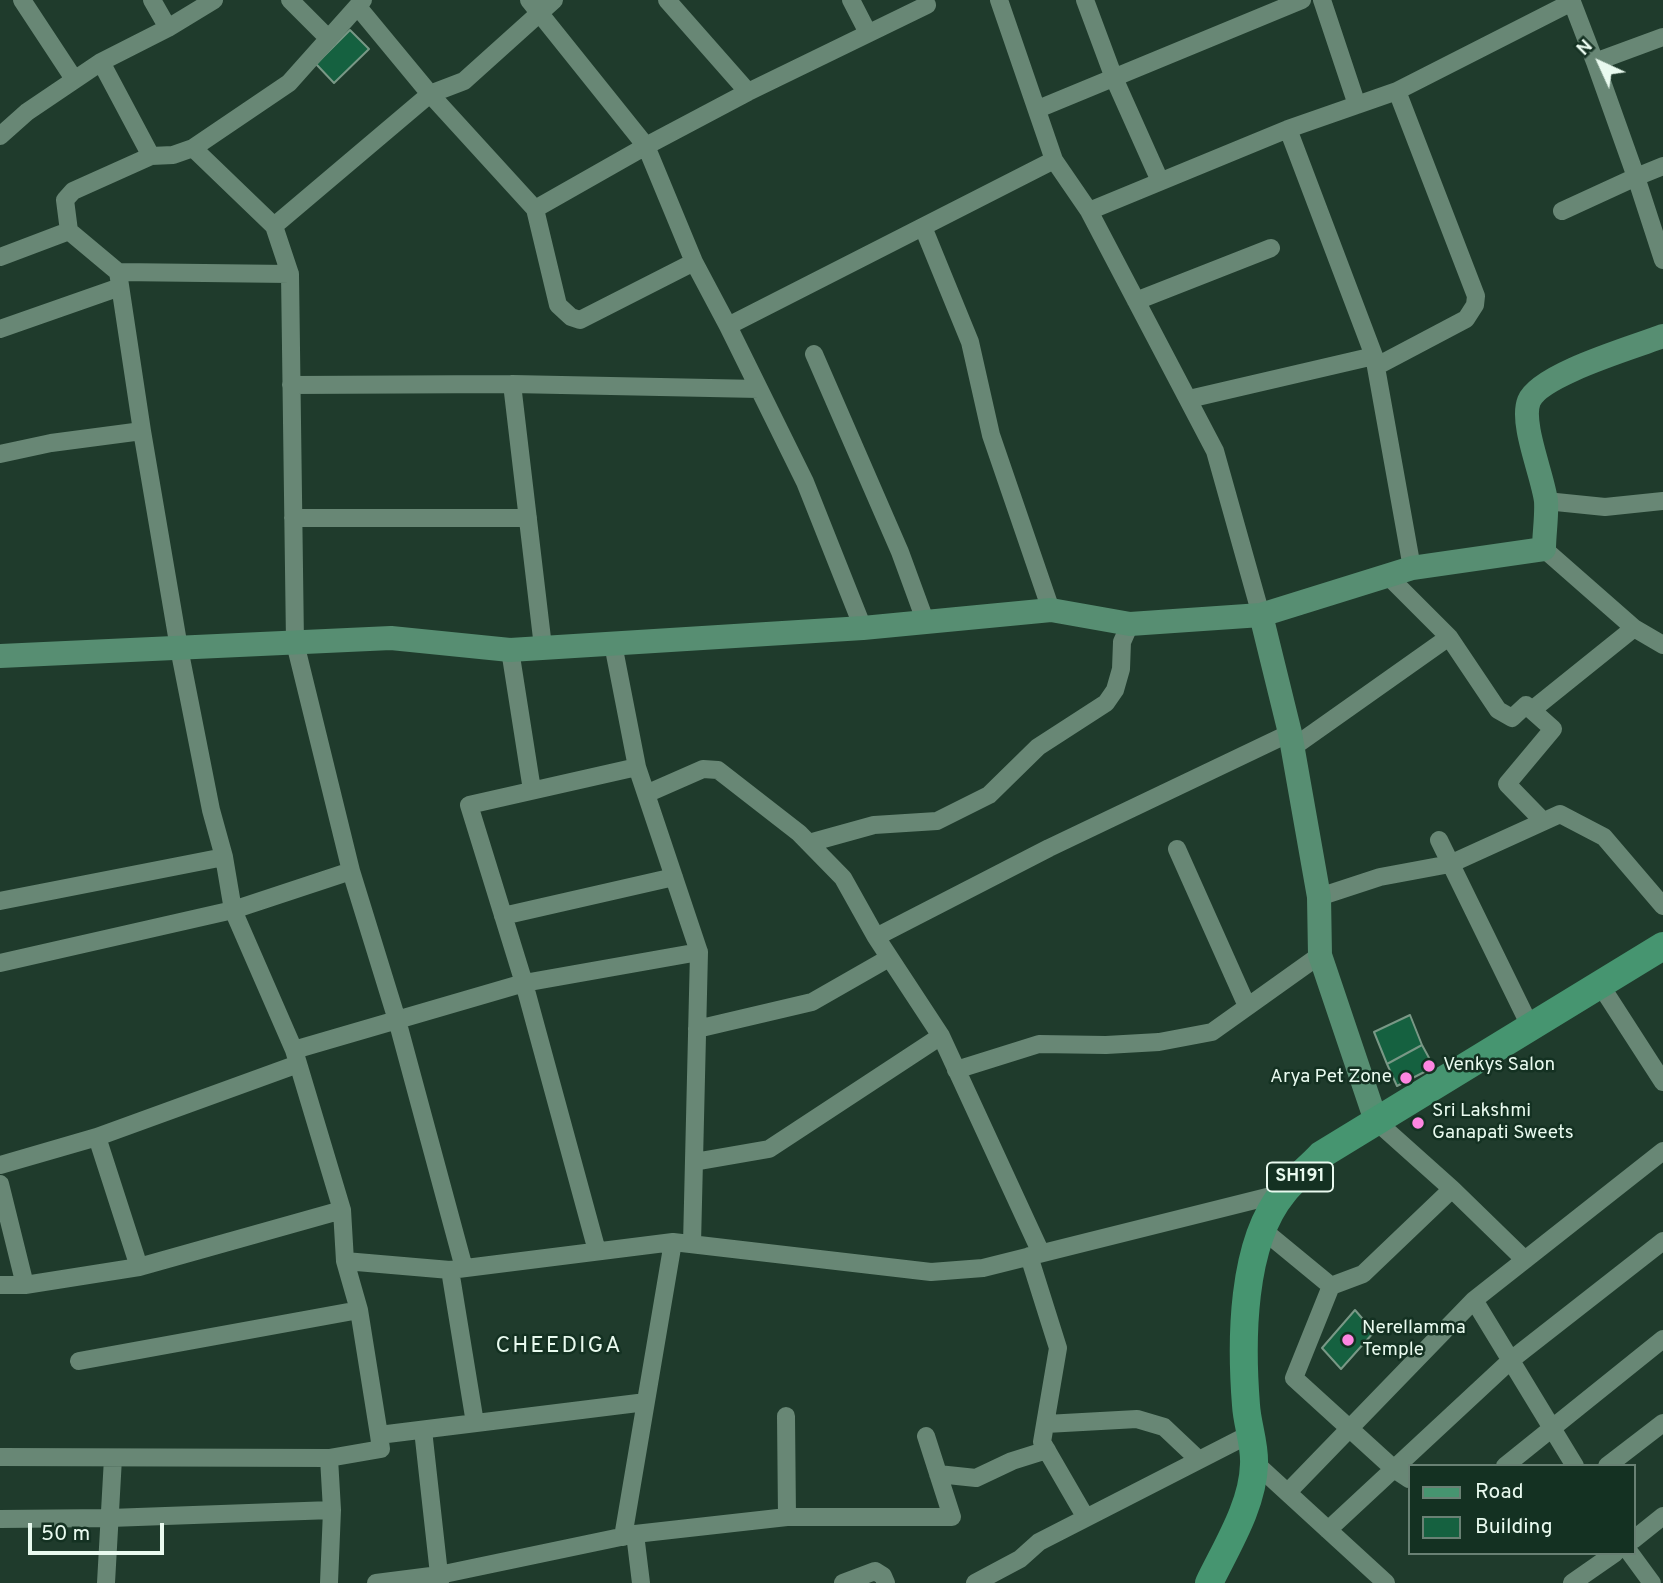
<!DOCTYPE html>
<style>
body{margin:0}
#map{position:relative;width:1663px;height:1583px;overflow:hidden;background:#1f3b2c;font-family:Overpass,sans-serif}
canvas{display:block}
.legend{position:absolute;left:1408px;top:1464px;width:228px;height:91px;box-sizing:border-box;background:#143122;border:2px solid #698174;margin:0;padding:9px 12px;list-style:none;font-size:21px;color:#e9faef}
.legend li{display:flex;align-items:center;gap:14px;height:35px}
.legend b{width:35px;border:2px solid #698174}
.north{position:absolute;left:1565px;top:28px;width:70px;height:70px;-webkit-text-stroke:5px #143122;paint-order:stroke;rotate:315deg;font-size:19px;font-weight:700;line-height:28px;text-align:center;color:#e9faef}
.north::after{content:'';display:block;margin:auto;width:24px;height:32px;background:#e9faef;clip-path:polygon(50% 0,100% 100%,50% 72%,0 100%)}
.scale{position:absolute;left:28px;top:1523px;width:136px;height:32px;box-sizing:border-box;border:4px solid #e9faef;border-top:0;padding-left:9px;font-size:21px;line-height:24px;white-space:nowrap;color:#e9faef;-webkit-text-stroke:5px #143122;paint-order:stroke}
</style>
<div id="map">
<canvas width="1663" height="1583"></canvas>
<ul class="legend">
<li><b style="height:9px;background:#469570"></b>Road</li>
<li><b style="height:19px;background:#156140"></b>Building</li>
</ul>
<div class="north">N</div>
<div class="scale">50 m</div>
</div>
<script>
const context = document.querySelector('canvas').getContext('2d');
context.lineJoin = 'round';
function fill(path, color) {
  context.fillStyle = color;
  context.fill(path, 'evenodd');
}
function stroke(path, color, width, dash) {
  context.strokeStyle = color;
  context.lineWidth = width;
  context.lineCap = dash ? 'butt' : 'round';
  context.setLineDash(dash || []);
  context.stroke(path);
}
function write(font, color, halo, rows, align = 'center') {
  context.font = font + ' Overpass,sans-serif';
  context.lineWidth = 5;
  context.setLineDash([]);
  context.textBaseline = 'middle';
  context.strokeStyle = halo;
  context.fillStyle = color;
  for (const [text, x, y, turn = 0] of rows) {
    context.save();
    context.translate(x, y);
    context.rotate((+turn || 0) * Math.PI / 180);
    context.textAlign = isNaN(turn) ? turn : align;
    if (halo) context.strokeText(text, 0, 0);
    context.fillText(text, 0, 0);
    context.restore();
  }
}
const building = new Path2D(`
 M350,30l19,19 -35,34 -18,-19z
 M1410,1015l12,30 -35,19 -13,-32z
 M1422,1045l12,22 -37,19 -10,-22z
 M1355,1310l19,22 -33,37 -19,-21z`);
fill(building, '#156140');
stroke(building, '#799886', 2);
stroke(new Path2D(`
 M22,0l52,79
 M152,0l16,28
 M290,0l39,39
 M667,0l81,92
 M851,0l17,33
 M999,0l55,160 35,51 126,240 46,164
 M1085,0l29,78 46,103
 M1322,0l35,105
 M1572,2l23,60 68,-25
 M358,7l72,87 105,115 111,-63 -117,-146
 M101,62l50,94 22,-1 20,-7 96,-65 74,-83
 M1038,109l264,-109
 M1288,129l86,227 38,212
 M0,136l27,-24 74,-50 67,-34 46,-28
 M193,148l81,78 156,-132 34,-13 90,-81
 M1663,166l-27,11 27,83
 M535,209l23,96 13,12 9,3 114,-58
 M1089,211l199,-82 109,-38 175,-89 -1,-2
 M1562,211l74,-34 -41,-115
 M274,226l16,48 5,369 56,228 46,149 67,248
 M923,227l47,115 21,93 60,175
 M0,257l69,-26
 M118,272l-49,-41 -4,-31 8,-9 78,-35
 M290,274l-172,-2 24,159 37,217 32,162 13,47 9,53 61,140 48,160 3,51 14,49 20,125 2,14 -52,9 3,52 -3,73
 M1136,301l135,-53
 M728,326l-34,-64 -48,-116 102,-54 179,-87
 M0,329l120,-42
 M814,354l86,198 26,71
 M1377,366l89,-47 9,-14 1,-9 -79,-205
 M512,384l31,263
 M291,385l221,-1 247,5
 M1189,399l185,-43
 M0,454l51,-11 91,-12
 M1546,501l59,6 58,-6
 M293,518h235
 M1544,549l90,79 29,17
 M1387,575l62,62 49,73 14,8 14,-13 27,24 -46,55 36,37
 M863,628l-58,-146 -77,-156 326,-166
 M613,644l24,123 62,185 -175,31 -55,-178 168,-38
 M510,650l22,140
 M1532,710l102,-82
 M1292,748l157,-111
 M646,794l57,-25 15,1 81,63 44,45 33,59
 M1439,840l92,188
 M809,843l65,-18 63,-4 52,-26 49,-48 68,-44 9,-13 6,-21 1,-27 8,-18
 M1177,849l70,157
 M1319,897l61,-20 70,-13 110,-50 44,23 59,69
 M0,901l224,-44
 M503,916l171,-39
 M0,963l233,-53 118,-39
 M1601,986l62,96
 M697,1029l115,-27 77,-44
 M294,1050l230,-67 73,268
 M956,1070l83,-26 67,1 53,-3 53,-10 108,-77
 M1376,1121l76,68 73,71
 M694,1162l75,-13 172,-113
 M0,1165l97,-28
 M0,1184l25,101
 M1263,1230l68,56 32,-12 89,-85
 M673,1242l258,30 52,-4 300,-75
 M692,1244l7,-292
 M1041,1253l-100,-217 -65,-99 173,-89 241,-115
 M1029,1256l29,92 -16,94 44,76
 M345,1261l105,9 223,-28 -50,295
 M139,1267l-42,-130 201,-73
 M450,1270l25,153
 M0,1285h25l114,-18 203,-57
 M1331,1286l-37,92 100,91 15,10
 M79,1361l280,-51
 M786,1416l1,101
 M1046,1424l91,-5 27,8 35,33
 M423,1430l17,153
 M379,1435l267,-33
 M0,1457l329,1
 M1254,1462l132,121
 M1505,1466l158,-127
 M1575,1466l-101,-166 189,-149
 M1607,1466l56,-43
 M938,1474l38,4 36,-17 35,-11
 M1288,1492l186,-192
 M0,1519l110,-1 222,-8
 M1328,1530l183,-170 152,-119
 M635,1534l152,-17h165l-26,-81
 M1633,1540l30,-24
 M1630,1553l22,30
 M106,1583l7,-125
 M376,1583l63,-8 196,-41 6,49
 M843,1583l32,-12 8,5 3,7
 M975,1583l45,-24 19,-17 211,-108
 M1572,1583l43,-30`), '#688775', 18);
stroke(new Path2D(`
 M0,656l391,-18 119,12 353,-22 188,-18 79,14 131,-9
 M1376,1121l-56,-166 -1,-58 -29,-164 -29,-118 151,-47 132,-19c0,-15 3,-32 2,-48 -3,-25 -26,-78 -17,-100 11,-27 106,-54 134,-65`), '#578e72', 24);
stroke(new Path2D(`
 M1209,1583c18,-37 44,-78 45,-119 1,-20 -7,-40 -8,-59 -5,-63 -5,-161 37,-212 11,-14 26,-25 38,-38l342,-209`), '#469570', 28);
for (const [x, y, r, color] of [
 [1429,1066,7,"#fe86e1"],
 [1406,1078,7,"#fe86e1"],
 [1418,1123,7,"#fe86e1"],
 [1348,1340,7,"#fe86e1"]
]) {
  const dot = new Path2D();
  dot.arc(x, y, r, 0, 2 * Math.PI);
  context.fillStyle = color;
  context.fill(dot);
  stroke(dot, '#143122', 2.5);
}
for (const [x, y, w] of [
 [1300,1177,66]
]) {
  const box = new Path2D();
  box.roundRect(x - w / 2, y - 14.5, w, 29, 5);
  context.fillStyle = '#143122';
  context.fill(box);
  stroke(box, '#e9faef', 2);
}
write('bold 18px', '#e9faef', null, [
 ["SH191",1300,1177]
]);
write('19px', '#e9faef', '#143122', [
 ["Venkys Salon",1443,1066],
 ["Arya Pet Zone",1392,1078,"right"],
 ["Sri Lakshmi",1432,1112],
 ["Ganapati Sweets",1432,1134],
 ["Nerellamma",1362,1329],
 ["Temple",1362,1351]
], 'left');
context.letterSpacing = '2px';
write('23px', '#e9faef', '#143122', [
 ["CHEEDIGA",559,1347]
]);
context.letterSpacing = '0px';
</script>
